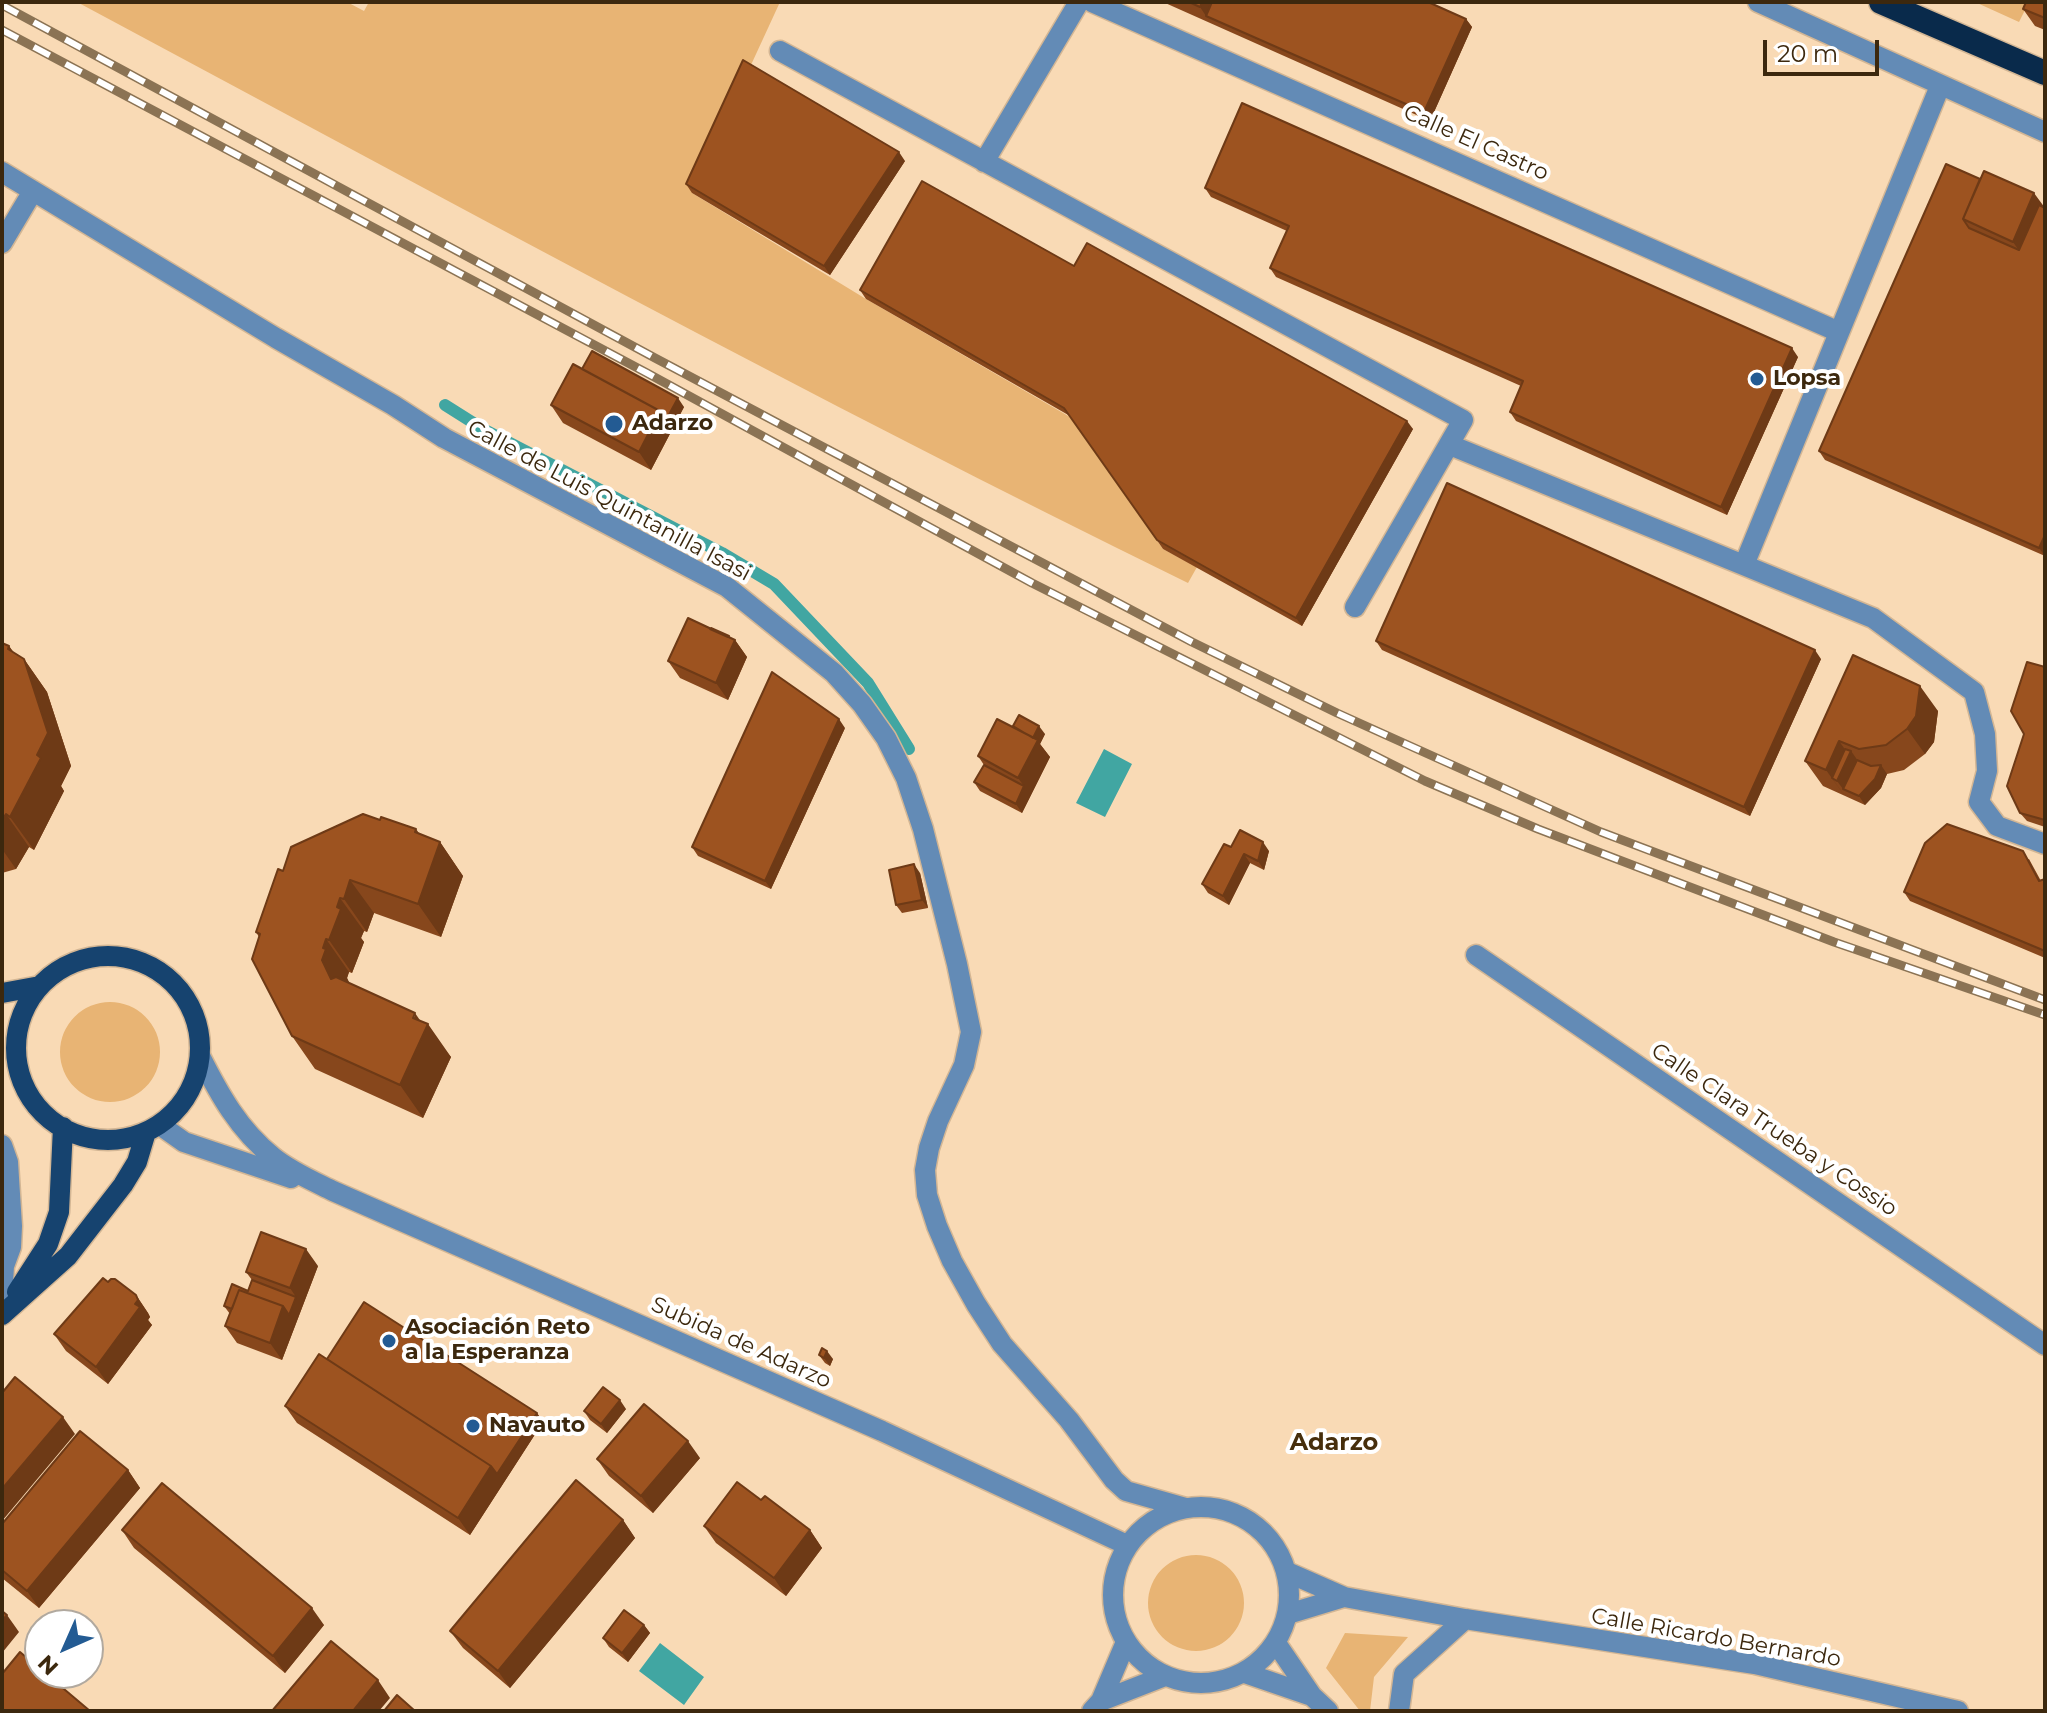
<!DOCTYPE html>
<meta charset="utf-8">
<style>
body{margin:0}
#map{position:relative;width:2047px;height:1713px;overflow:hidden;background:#f9dab5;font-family:Montserrat,sans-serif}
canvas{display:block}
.frame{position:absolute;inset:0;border:4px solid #3c280e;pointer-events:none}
.north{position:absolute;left:24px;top:1609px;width:80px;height:80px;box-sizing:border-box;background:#fff;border:2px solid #b1a99f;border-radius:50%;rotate:225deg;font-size:22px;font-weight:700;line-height:32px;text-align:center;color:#3c280e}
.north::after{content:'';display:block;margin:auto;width:28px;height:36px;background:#235b93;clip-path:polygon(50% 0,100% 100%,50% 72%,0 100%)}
.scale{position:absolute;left:1763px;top:40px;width:116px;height:36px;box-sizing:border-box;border:4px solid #3c280e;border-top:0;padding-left:10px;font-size:24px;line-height:28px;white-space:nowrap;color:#3c280e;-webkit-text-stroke:6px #fff;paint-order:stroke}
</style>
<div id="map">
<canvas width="2047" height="1713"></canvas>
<div class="frame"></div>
<div class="north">N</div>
<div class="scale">20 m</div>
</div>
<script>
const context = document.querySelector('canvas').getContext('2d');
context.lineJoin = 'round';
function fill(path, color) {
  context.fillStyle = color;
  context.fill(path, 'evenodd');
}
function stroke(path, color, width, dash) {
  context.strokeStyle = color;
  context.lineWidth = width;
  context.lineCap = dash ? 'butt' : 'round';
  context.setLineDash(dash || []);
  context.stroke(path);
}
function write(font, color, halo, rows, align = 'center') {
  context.font = font + ' Montserrat,sans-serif';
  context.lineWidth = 8;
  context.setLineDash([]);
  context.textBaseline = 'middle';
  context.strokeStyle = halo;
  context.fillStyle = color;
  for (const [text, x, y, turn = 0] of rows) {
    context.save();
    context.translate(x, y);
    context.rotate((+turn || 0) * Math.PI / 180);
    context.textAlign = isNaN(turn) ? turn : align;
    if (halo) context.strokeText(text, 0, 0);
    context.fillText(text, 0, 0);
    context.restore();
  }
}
fill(new Path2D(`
 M77,2h270l17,9 5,-9h411l-88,191 174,106 204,118 93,132 34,18 -9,16c-376,-184 -743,-384 -1111,-581z
 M1975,2h54l-10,20z
 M60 1052a50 50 0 1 1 100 0a50 50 0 1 1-100 0Z
 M1148 1603a48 48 0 1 1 96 0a48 48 0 1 1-96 0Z
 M1345,1633l63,4 -34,40 -4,34h-10l-34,-43z`), '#e8b474');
fill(new Path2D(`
 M1104,749l28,15 -27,53 -29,-14z
 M660,1643l44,34 -20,28 -45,-34z`), '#41a6a2');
stroke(new Path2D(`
 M445,405l38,24 239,124 52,31 94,99 41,66`), '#41a6a2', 12);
const minor = new Path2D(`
 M1092,2l747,330
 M1758,2l287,130
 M780,51l683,369 -108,187
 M984,162l95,-160
 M2,172l274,166 117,67 51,33 283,149 107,86 28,31 24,34 20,40 17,51 34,135 14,68 -7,33 -26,56 -9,27 -4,22 2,25 10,31 15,35 24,43 26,40 67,76 45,60 12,11 60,17
 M2,243l31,-52
 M1450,445l423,173 101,74 11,42 2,37 -8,31 18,24 48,18
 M1744,565l196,-479
 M1476,955l569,390
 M200,1056c19,38 39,74 73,101 17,14 40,24 60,34l549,240 245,114
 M160,1125l24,17 107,36
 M2,1145l6,17 4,64 -1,21 -7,19 -2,34
 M1113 1595a88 88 0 1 1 176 0a88 88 0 1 1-176 0Z
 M1287,1572l57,25 121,22 290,45 203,47
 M1288,1614l56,-17
 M1276,1643l36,53 16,15
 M1245,1673l67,23
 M1101,1701l64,-25
 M1092,1711l9,-10 25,-59
 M1399,1711l5,-37 61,-55`);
const major = new Path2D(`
 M16 1048a92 92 0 1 1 184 0a92 92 0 1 1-184 0Z
 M2,993l38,-7
 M17,1292l31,-48 11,-32 4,-85
 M2,1315l66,-59 55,-71 14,-23 9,-30`);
const highway = new Path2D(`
 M1881,2l164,71`);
stroke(minor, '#d3b694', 23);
stroke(major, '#d3b694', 23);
stroke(highway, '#d3b694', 27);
stroke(minor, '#638bb6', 20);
stroke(major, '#16436f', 20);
stroke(highway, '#092a4b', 24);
const rail = new Path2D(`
 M2,5l653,353 537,284 145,71 264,119 444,168
 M2,30l645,343 385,210 393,198 113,48 296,113 211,73`);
stroke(rail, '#8b7354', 9);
stroke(rail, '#fff', 6, [18]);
fill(new Path2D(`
 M1163,2h265l38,17 6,8 -42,94z
 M2045,2v28l-10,-4 -12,-17z
 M905,161l-75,114 -138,-82 -6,-9z
 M1946,164l99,44v348l-220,-96 -6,-9z
 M1205,188l593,169 -71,158 -211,-94 -6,-9 11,-26 -245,-109 -6,-9 17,-37 -76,-34z
 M1074,266l339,163 -111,197 -139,-77 -93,-133 -204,-117 -6,-9z
 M582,369l102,38 -33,63 -88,-47 -12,-18z
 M730,638l5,2 12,17 -19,43 -48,-22 -12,-17z
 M1376,641l445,18 -71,157 -368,-166z
 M2,643l7,3 5,7 10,6 23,33 24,74 -10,20 3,5 -30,59 -5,-3 -13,22 -14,4z
 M1853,655l85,56 -4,31 -9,12 -21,16 -17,4 -6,14 -16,17 -42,-19 -18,-25z
 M2045,667v160l-18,-6 -7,-8z
 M845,728l-74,161 -73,-33 -6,-9z
 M1015,728l30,6 -5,10 10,13 -28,56 -42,-22 -6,-9 10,-17 -6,-9z
 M419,834l21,8 23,34 -22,61 -67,-24 -7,19 -3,-1 -3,7 3,4 -12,31 -3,-1 -2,6 2,5 71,38 31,36 -28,61 -108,-49 -23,-33 -33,-99 -3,-5 27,-61z
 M1231,847l38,4 -5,19 -14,-7 -21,42 -21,-12 -6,-9z
 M2029,859l12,22 4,-2v79l-135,-57 -6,-9z
 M920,873l8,35 -26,5 -6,-8z
 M318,1266l-36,94 -45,-17 -12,-17 5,-12 -6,-8 24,-15 4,-11 -6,-8z
 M108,1282l28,13 12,18 2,4 -2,3 4,5 -44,59 -42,-33 -12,-17z
 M819,1355l14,4 -3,7 -5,-3z
 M327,1359l210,54 6,9 -73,113 -173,-112 -12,-17z
 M626,1409l-19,24 -17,-13 -6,-9z
 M700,1458l-47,55 -44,-37 -12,-17z
 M128,1470l12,18 -101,120 -37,-30v-54z
 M761,1500l49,30 12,18 -36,48 -70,-53 -12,-17z
 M623,1520l12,18 -125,150 -47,-40 -13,-17z
 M122,1530l202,95 -39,48 -151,-125z
 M644,1625l6,8 -22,29 -19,-15 -6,-9z`), '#87471c');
fill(new Path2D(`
 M1202,2h20l-16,14 -6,-9z
 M1466,19l6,8 -42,94 -6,-9z
 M899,152l6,9 -75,114 -6,-9z
 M2034,193l11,15 -20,51 -12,-17z
 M1792,348l6,9 -71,158 -6,-8z
 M678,398l6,9 -33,63 -12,-18 21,-41z
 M1407,421l6,8 -111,197 -6,-8z
 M2045,535v21l-6,-8z
 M729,636l5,7 1,-3 12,17 -19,43 -12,-17z
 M9,646l20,28 -5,-15 23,33 24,74 -10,20 3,5 -30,59 -24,-33 27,-62 -29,-106z
 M1815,650l6,9 -71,157 -6,-9z
 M1920,686l18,25 -4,31 -9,12 -18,-25z
 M839,719l6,9 -74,161 -6,-8z
 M1039,726l6,8 -5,10 10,13 -28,56 -6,-9 8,-18 -6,-8 13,-36z
 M1839,741l10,14 2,-4 12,17 -20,21 -6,-8 -5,-3 12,17 -18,-25z
 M1881,765l6,9 -6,14 -16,17 -6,-9z
 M6,814l23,33 -13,22 -14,-20v-29z
 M416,829l19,27 5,-14 23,34 -22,61 -23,-33z
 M1263,842l6,9 -5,19 -6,-9z
 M1244,854l6,9 -21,42 -6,-9z
 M914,864l6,9 8,35 -6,-8z
 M350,880l24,33 -7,19 -23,-33z
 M340,898l24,33 -3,7 3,4 -12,31 -23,-33z
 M326,939l23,33 -2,6 2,4 -4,11 -14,-14 -9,-19 1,-12z
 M415,1013l11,16 2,-5 23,33 -28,61 -23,-33z
 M306,1249l12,17 -36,94 -12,-17 13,-37 13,-9 -6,-9z
 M136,1295l12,18 2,4 -2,3 4,5 -44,59 -12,-17 39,-63z
 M827,1351l6,8 -3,7 -6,-8z
 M620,1400l6,9 -19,24 -6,-9z
 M537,1413l6,9 -73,113 -12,-17 33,-52z
 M63,1417l12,17 -73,87v-32z
 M688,1441l12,17 -47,55 -12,-17z
 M128,1470l12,18 -101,120 -12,-17z
 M623,1520l12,18 -125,150 -12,-17z
 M810,1530l12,18 -36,48 -12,-18z
 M312,1608l12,17 -39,48 -12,-17z
 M7,1615l12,17 -17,21v-32z
 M644,1625l6,8 -22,29 -6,-9z
 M378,1680l12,18 -11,13h-26z`), '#6e3a16');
const building = new Path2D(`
 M1189,2h13l-2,5z
 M1212,2h216l38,17 -42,93 -218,-96z
 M2026,2h19v16l-22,-9z
 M743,60l156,92 -75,114 -138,-82z
 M1242,103l550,245 -71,159 -211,-95 13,-31 -253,-113 19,-42 -84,-38z
 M1946,164l34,15 -17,40 6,9 50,22 20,-45 6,3v327l-6,13 -220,-97z
 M1984,171l50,22 -21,49 -50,-23z
 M922,181l152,85 13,-23 320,178 -111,197 -139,-78 -93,-132 -204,-118z
 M592,351l86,47 -12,22 -6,-9 -78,-42z
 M573,364l87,47 -21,41 -88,-47z
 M1447,483l368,167 -71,157 -368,-166z
 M688,618l47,22 -19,43 -48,-22z
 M711,628l18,8 -1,1 -18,-8z
 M2,643l7,3 -1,3 16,10 24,74 -11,22 4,3 -31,59 -4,-3 -4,6z
 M1853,655l67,31 -4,30 -9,13 -21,16 -27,4 -20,-8 -13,29 -21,-9z
 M2027,662l18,5v153l-25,-7 -13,-27 17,-52 -13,-23z
 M772,672l67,47 -74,162 -73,-34z
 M1019,715l20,11 -6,12 -20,-12z
 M997,719l41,21 -20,38 -40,-22z
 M1845,749l6,2 -14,30 -5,-3z
 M1857,760l14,6 10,-1 -6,14 -16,17 -16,-7z
 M984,765l40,21 -8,18 -42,-22z
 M363,814l17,6 1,-3 35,12 -1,3 25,10 -22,62 -68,-24 -6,19 -4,-1 -3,9 4,2 -12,31 -3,-1 -3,9 3,1 -4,11 9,19 5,-2 79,36 -2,5 15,6 -28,61 -108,-49 -40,-77 8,-25 -4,-2 22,-63 5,2 8,-24z
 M1947,824l76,27 16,30 6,-2v72l-141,-59 21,-49z
 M1240,830l23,12 -5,19 -14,-7 -21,42 -21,-12 22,-40 7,3z
 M914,864l8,36 -26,5 -7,-35z
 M261,1232l45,17 -16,39 -44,-16z
 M103,1278l5,4 3,-3h4l21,16 2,5 -3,4 5,3 -44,60 -42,-33z
 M252,1280l44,17 -7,18 -6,-9 -44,-16 -7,19 -8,-3 8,-22 16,7z
 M239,1290l44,16 -13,37 -45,-17z
 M364,1302l173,111 -40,61 -6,-8 -164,-107z
 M822,1348l5,3 -3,7 -5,-3z
 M319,1354l172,112 -33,52 -173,-112z
 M15,1377l48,40 -61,72v-96z
 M603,1387l17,13 -19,24 -17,-13z
 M644,1404l44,37 -47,55 -44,-37z
 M80,1431l48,39 -101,121 -25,-21v-46z
 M576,1480l47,40 -125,151 -48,-40z
 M737,1482l24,18 4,-4 45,34 -36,48 -70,-52z
 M162,1483l150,125 -39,48 -151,-126z
 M624,1610l20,15 -22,28 -19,-15z
 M2,1611l5,4 -5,6z
 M331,1641l47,39 -25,31h-81z
 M20,1652l20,17v4h5l45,38h-88v-37z
 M397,1695l18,16h-31z`);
fill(building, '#9d5320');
stroke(building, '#6e3a16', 2);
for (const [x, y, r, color] of [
 [1757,379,8,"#235b93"],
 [614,424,10,"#235b93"],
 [389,1341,8,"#235b93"],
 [473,1426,8,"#235b93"]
]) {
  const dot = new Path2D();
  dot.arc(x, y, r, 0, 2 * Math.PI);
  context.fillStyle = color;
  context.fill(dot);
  stroke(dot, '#fff', 3);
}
write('22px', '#3c280e', '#fff', [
 ["Calle El Castro",1476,143,24],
 ["Calle de Luis Quintanilla Isasi",609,501,28],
 ["Calle Clara Trueba y Cossio",1774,1130,34],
 ["Subida de Adarzo",741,1343,24],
 ["Calle Ricardo Bernardo",1716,1638,10]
]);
write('bold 22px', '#3c280e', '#fff', [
 ["Lopsa",1773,379],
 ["Adarzo",632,424],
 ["Asociación Reto",405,1328],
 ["a la Esperanza",405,1353],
 ["Navauto",489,1426]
], 'left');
write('bold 24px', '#462e0c', '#fff', [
 ["Adarzo",1334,1443]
]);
</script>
